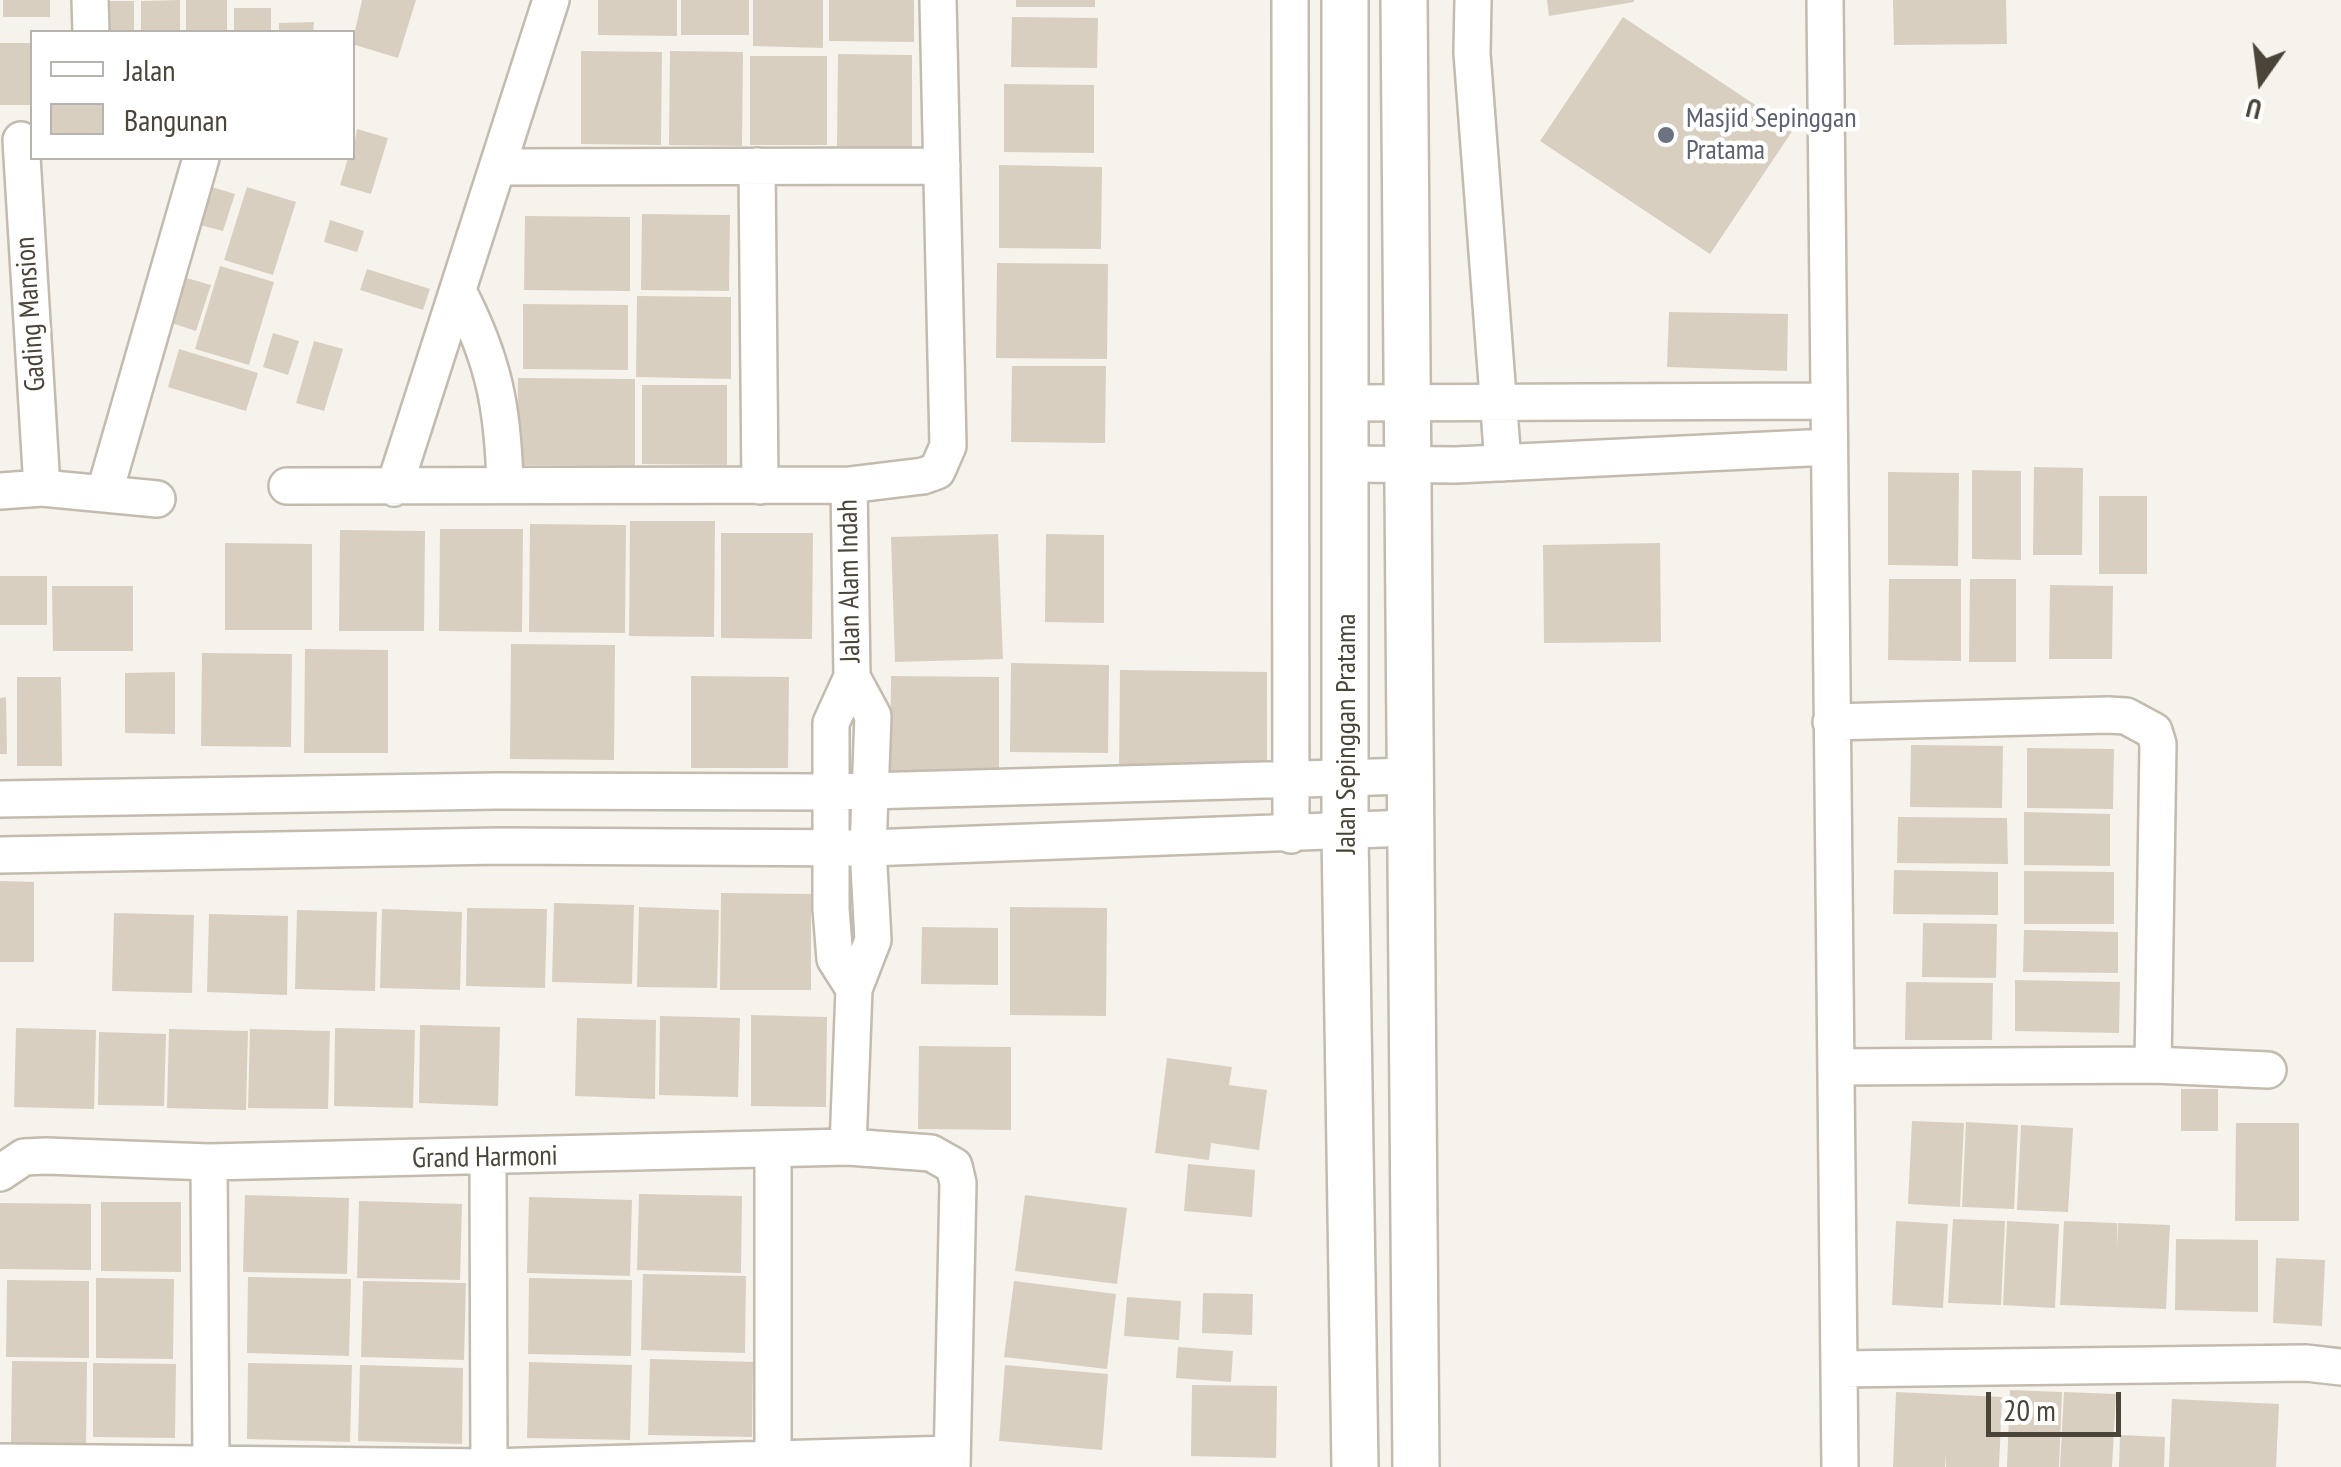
<!DOCTYPE html>
<style>
body{margin:0}
#map{position:relative;width:2341px;height:1467px;overflow:hidden;background:#f6f3ec;font-family:"PT Sans Narrow",sans-serif}
canvas{display:block}
.legend{position:absolute;left:30px;top:30px;width:325px;height:130px;box-sizing:border-box;background:#fff;border:2px solid #b7b4b0;margin:0;padding:12px 18px;list-style:none;font-size:30px;color:#4b4439}
.legend li{display:flex;align-items:center;gap:20px;height:50px}
.legend b{width:50px;border:2px solid #b7b4b0}
.north{position:absolute;left:2211px;top:30px;width:100px;height:100px;-webkit-text-stroke:8px #fff;paint-order:stroke;rotate:194deg;font-size:28px;font-weight:700;line-height:40px;text-align:center;color:#4b4439}
.north::after{content:'';display:block;margin:auto;width:35px;height:45px;background:#4b4439;clip-path:polygon(50% 0,100% 100%,50% 72%,0 100%)}
.scale{position:absolute;left:1986px;top:1392px;width:135px;height:45px;box-sizing:border-box;border:5px solid #4b4439;border-top:0;padding-left:12px;font-size:30px;line-height:35px;white-space:nowrap;color:#4b4439;-webkit-text-stroke:8px #fff;paint-order:stroke}
</style>
<div id="map">
<canvas width="2341" height="1467"></canvas>
<ul class="legend">
<li><b style="height:12px;background:#fff"></b>Jalan</li>
<li><b style="height:28px;background:#d8cfc1"></b>Bangunan</li>
</ul>
<div class="north">U</div>
<div class="scale">20 m</div>
</div>
<script>
const context = document.querySelector('canvas').getContext('2d');
context.lineJoin = 'round';
function fill(path, color) {
  context.fillStyle = color;
  context.fill(path, 'evenodd');
}
function stroke(path, color, width, dash) {
  context.strokeStyle = color;
  context.lineWidth = width;
  context.lineCap = dash ? 'butt' : 'round';
  context.setLineDash(dash || []);
  context.stroke(path);
}
function write(font, color, halo, rows, align = 'center') {
  context.font = font + ' "PT Sans Narrow",sans-serif';
  context.lineWidth = 9;
  context.setLineDash([]);
  context.textBaseline = 'middle';
  context.strokeStyle = halo;
  context.fillStyle = color;
  for (const [text, x, y, turn = 0] of rows) {
    context.save();
    context.translate(x, y);
    context.rotate((+turn || 0) * Math.PI / 180);
    context.textAlign = isNaN(turn) ? turn : align;
    if (halo) context.strokeText(text, 0, 0);
    context.fillText(text, 0, 0);
    context.restore();
  }
}
fill(new Path2D(`
 M3,0h47v17h-47z
 M180,0v32h-39v-31z
 M186,0h41v32h-41z
 M362,0h54l-18,58 -46,-14z
 M598,0h79v36l-79,-1z
 M681,0h68v35h-68z
 M753,0h70v48l-70,-2z
 M829,0h85v42l-85,-1z
 M1016,0h79v7h-79z
 M1547,0h87v2l-85,14z
 M1893,0h113l1,44 -113,1z
 M97,1h37v31h-36z
 M234,8h37v24h-37z
 M1012,17l86,1 -1,50 -86,-1z
 M1623,17l170,113 -83,124 -170,-113z
 M314,22l-1,10h-34v-9z
 M0,43h32v62h-32z
 M581,51l81,1 -1,93 -80,-1z
 M670,51l73,1 -1,94 -73,-1z
 M838,54l74,1v93h-75z
 M750,56h77v89h-77z
 M1004,84l90,1v68l-90,-1z
 M357,129l31,9 -17,56 -31,-9 8,-27h4z
 M999,165l103,2 -1,82 -102,-1z
 M212,187l23,7 -12,37 -23,-6z
 M247,187l49,15 -23,73 -49,-15z
 M642,214l88,1 -1,76 -88,-1z
 M525,216l105,1v74l-106,-1z
 M330,220l34,11 -7,21 -33,-10z
 M997,263l111,1 -1,95 -111,-1z
 M220,266l54,16 -25,83 -54,-16z
 M367,269l63,20 -7,21 -63,-20z
 M176,275l35,10 -15,46 -34,-11z
 M637,296l94,1v82l-95,-2z
 M523,304l105,1v65l-105,-1z
 M1669,312l119,2 -1,57 -120,-4z
 M273,333l26,8 -11,34 -25,-8z
 M314,341l29,8 -19,62 -28,-8z
 M179,349l79,24 -12,38 -78,-24z
 M1012,366h94l-1,77 -94,-1z
 M518,378l117,1v87l-118,-1z
 M642,385h85v80l-85,-1z
 M2034,467l49,1 -1,87h-49z
 M1972,470l49,1v89l-49,-1z
 M1888,472l71,1 -1,93 -70,-1z
 M2099,496h48v78h-48z
 M630,521h85l-1,116 -85,-1z
 M530,524l96,1 -1,108 -96,-1z
 M440,529h83l-1,103 -83,-1z
 M340,530l85,1 -1,100h-85z
 M721,533h92l-1,106 -91,-1z
 M998,534l5,125 -108,3 -4,-125z
 M1046,534l58,1v88l-59,-1z
 M225,543l87,1v86h-87z
 M1660,543l1,99 -117,1 -1,-98z
 M0,576h47v49h-47z
 M1889,579h72v82l-73,-1z
 M1970,579h46v83h-47z
 M2050,585l63,1 -1,73h-63z
 M52,586h81v65h-80z
 M511,644l104,1 -1,115 -104,-1z
 M305,649l83,1v103h-84z
 M202,653l90,1 -1,93 -90,-1z
 M1011,663l98,2 -1,88 -98,-1z
 M1120,670l147,2v97l-148,-1z
 M175,672v62l-50,-1v-60z
 M691,676l98,1 -1,91h-97z
 M891,676l108,1v97l-109,-1z
 M17,677h44l1,89h-45z
 M6,697l1,57h-7v-56z
 M1911,745l92,1 -1,62 -92,-1z
 M2027,748l87,1 -1,60 -86,-1z
 M2024,812l86,2v52l-86,-1z
 M1898,817l109,1 1,46 -111,-1z
 M1894,870l104,2v43l-105,-1z
 M2024,871l90,1v52h-90z
 M0,881l34,1v80h-34z
 M721,893l90,1v96h-91z
 M554,903l80,2 -2,79 -80,-2z
 M639,907l80,3 -2,78 -80,-1z
 M1010,907l97,1 -1,108 -96,-1z
 M467,908l80,1 -2,79 -79,-2z
 M382,909l80,3 -2,78 -80,-2z
 M297,910l80,2 -2,79 -80,-2z
 M114,913l80,2 -2,78 -80,-2z
 M209,914l79,2 -1,79 -80,-3z
 M1923,923l74,1 -1,54 -74,-1z
 M922,927l76,1v57l-77,-1z
 M2024,930l94,2v41l-95,-1z
 M2015,980l105,2 -1,51 -104,-2z
 M1906,982l87,1 -1,57h-87z
 M751,1015l76,2 -1,90 -75,-1z
 M660,1016l80,2 -2,79 -79,-2z
 M577,1018l79,2 -1,79 -80,-3z
 M420,1025l80,2 -2,79 -79,-3z
 M16,1028l80,2 -2,79 -80,-2z
 M335,1028l80,2 -2,78 -79,-2z
 M169,1029l79,2 -2,79 -79,-2z
 M250,1029l80,2 -2,78 -80,-1z
 M99,1032l67,2 -2,72 -66,-1z
 M919,1046l92,1v83l-93,-1z
 M1167,1058l65,9 -3,18 38,5 -8,60 -48,-7 -2,17 -54,-7z
 M2181,1089h37v42h-37z
 M1912,1121l52,2 -4,84 -52,-3z
 M1966,1122l52,3 -4,84 -52,-2z
 M2236,1123h63v98h-64z
 M2021,1125l52,3 -5,84 -51,-2z
 M1188,1164l67,6 -3,47 -68,-6z
 M639,1194l103,2 -1,77 -104,-3z
 M245,1195l104,3 -2,76 -104,-2z
 M1025,1195l102,13 -10,76 -102,-13z
 M529,1197l103,3 -2,76 -103,-3z
 M359,1201l103,3 -2,76 -103,-2z
 M101,1202h80v70l-80,-1z
 M0,1203l91,1v66l-91,-1z
 M1953,1219l52,2 -4,84 -53,-2z
 M1896,1221l52,3 -5,84 -51,-3z
 M2007,1221l52,3 -4,84 -52,-3z
 M2064,1221l53,2v24l1,-24 52,2 -4,84 -106,-4z
 M2176,1239l82,1v72l-83,-2z
 M2276,1258l49,2 -3,66 -49,-3z
 M643,1274l103,2 -1,77 -104,-3z
 M248,1277l103,2 -2,77 -102,-3z
 M96,1278l78,1 -1,80 -77,-1z
 M529,1278l103,2 -1,76 -103,-2z
 M7,1280l82,1v77l-83,-1z
 M363,1281l103,2 -2,77 -103,-3z
 M1014,1281l102,13 -9,75 -103,-12z
 M1203,1293l50,1 -1,41 -50,-2z
 M1127,1297l54,4 -2,39 -55,-4z
 M1178,1347l55,4 -2,31 -55,-4z
 M650,1359l103,3 -1,75 -104,-2z
 M12,1361l75,1 -1,84 -75,-1z
 M529,1362l103,3 -2,75 -103,-2z
 M93,1363l83,1 -1,74 -82,-1z
 M248,1363l104,2 -2,77 -103,-3z
 M360,1365l103,3 -1,76 -104,-3z
 M1005,1365l103,9 -6,76 -103,-9z
 M1192,1385l85,1 -1,72 -85,-2z
 M2010,1390l52,2 -3,75h-52z
 M1896,1392l106,5 -3,70h-53l-1,-12v12h-52z
 M2064,1392l52,2 -4,73h-52z
 M2172,1399l107,5 -3,63h-107z
 M2120,1435l45,2 -1,30h-45z`), '#d8cfc1');
const minor = new Path2D(`
 M90,0l1,32
 M1290,0l1,835
 M1473,0l-1,53 31,410
 M1825,0l15,1467
 M21,140l21,348
 M757,166l3,320
 M499,167l443,-1
 M458,291c36,69 45,117 47,194
 M1347,403l482,-2
 M1347,464l109,1 373,-18
 M849,485l3,192 -21,46v186l4,50 19,30
 M287,486l562,-1 74,-9 14,-5 11,-25 -10,-446
 M394,488l157,-488
 M0,491l42,-3 115,11
 M105,491l96,-333
 M1831,722l277,-7 18,1 28,15 4,13 -5,321
 M0,799l497,-8 334,1 579,-16
 M0,855l499,-9 369,2 541,-20
 M1836,1067l317,-2 115,5
 M848,1147l6,-158 19,-49 -5,-92 5,-132 -21,-39
 M773,1151v307
 M488,1158l1,309
 M209,1162l2,304
 M0,1173l24,-16 22,-1 163,6 639,-15 83,6 23,13 4,17 -6,284
 M1839,1369l467,-6 35,4
 M0,1462l489,5 463,-13`);
const tertiary = new Path2D(`
 M1345,0v833l10,634
 M1404,0l12,1467`);
stroke(minor, '#c2bbae', 40);
stroke(tertiary, '#c2bbae', 50);
stroke(minor, '#fff', 35);
stroke(tertiary, '#fff', 45);
for (const [x, y, r, color] of [
 [1666,135,10,"#6b7280"]
]) {
  const dot = new Path2D();
  dot.arc(x, y, r, 0, 2 * Math.PI);
  context.fillStyle = color;
  context.fill(dot);
  stroke(dot, '#fff', 4);
}
write('28px', '#5b616d', '#fff', [
 ["Masjid Sepinggan",1686,119],
 ["Pratama",1686,151]
], 'left');
write('28px', '#4b4439', '#fff', [
 ["Gading Mansion",31,314,-94],
 ["Jalan Alam Indah",850,581,-91],
 ["Jalan Sepinggan Pratama",1347,734,-90],
 ["Grand Harmoni",485,1158,-1]
]);
</script>
